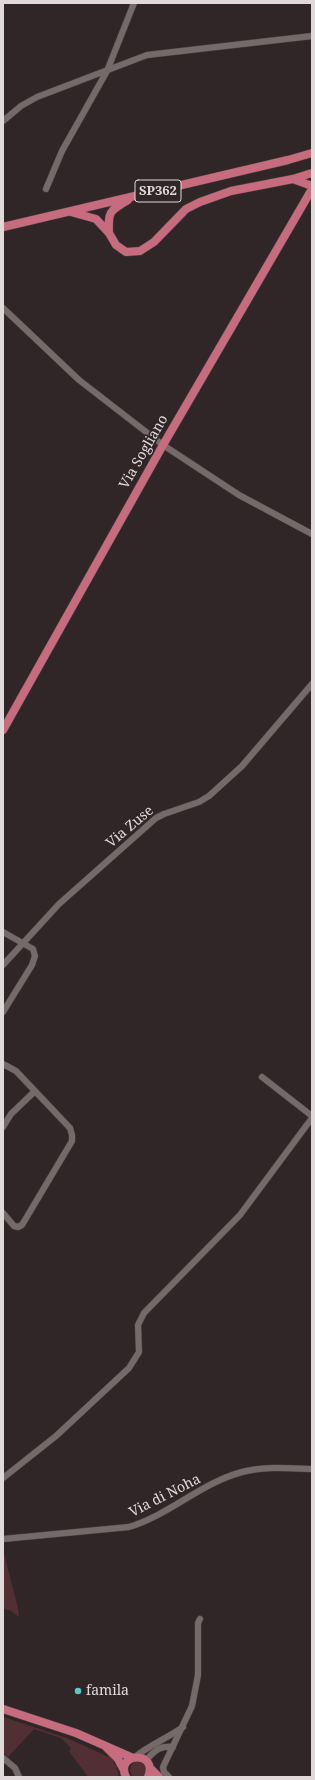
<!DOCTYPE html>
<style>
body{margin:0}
#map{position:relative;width:315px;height:1780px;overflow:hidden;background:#302627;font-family:"Noto Serif",serif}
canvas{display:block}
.frame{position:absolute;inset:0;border:4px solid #e0d9da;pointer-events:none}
</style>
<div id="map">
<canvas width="315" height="1780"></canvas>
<div class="frame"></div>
</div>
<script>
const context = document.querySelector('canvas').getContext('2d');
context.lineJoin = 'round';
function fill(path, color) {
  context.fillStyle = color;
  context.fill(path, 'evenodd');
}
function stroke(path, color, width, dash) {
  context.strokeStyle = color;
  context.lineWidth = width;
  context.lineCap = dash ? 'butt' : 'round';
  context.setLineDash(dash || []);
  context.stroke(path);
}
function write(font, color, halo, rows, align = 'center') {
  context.font = font + ' "Noto Serif",serif';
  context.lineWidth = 3.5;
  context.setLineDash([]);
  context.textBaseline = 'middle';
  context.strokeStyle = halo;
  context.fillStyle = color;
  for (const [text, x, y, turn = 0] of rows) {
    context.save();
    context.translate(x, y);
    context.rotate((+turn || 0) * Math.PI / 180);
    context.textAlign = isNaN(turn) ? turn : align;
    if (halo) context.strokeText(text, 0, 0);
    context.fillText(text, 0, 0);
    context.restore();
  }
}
fill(new Path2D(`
 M3,1550l15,58 1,9 -8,-6 -8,-3z
 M3,1717l64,21 44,20 5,8 3,11h-31l-19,-26 2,-3 -10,-10 -27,-9 -26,28 -5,-4z
 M130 1770a8 8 0 1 1 16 0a8 8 0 1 1-16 0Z`), '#522f34');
const minor = new Path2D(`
 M3,121l18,-15 16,-9 110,-42 165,-19
 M46,189l16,-38 45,-80 27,-68
 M3,308l76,72 84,65 76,50 73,39
 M3,932l30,17 2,7 -3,9 -29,47
 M3,965l56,-61 97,-86 8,-4 35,-12 10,-6 33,-30 70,-82
 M3,1064l13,7 54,57 2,7v6l-50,84 -4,2 -4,-1 -11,-13
 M262,1077l50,39
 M3,1127l8,-13 24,-23
 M3,1478l53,-42 73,-68 10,-16 -1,-27 6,-12 96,-98 72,-97
 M3,1539l126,-12c40,-12 72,-44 113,-55 22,-6 47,-4 70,-3
 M135,1757c14,-12 33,-19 48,-30
 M3,1758l12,10 4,9
 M146,1760c10,-10 12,-14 27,-13
 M169,1777l-5,-5 -1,-5 29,-61 6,-31v-52l2,-4`);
const major = new Path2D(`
 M293,179l19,7
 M71,212l25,7 13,14 7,12 10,7 14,-1 14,-9 32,-33 14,-7 31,-11 62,-12 19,-6
 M3,227l285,-67 24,-7
 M109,233c-1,-21 0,-22 19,-33
 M3,730l160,-285 149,-256
 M3,1709l73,24 57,25
 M106,1747l12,12 6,11
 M150,1768l9,9
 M126,1777c-12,-25 33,-27 22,0`);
stroke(minor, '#4c4445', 7);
stroke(major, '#4c4445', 9);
stroke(minor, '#75696a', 6);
stroke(major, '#c76b7e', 8);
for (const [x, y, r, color] of [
 [78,1691,4,"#54cdc6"]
]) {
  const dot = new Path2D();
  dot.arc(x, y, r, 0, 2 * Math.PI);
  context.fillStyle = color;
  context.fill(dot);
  stroke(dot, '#302627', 1.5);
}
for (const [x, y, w] of [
 [158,191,46]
]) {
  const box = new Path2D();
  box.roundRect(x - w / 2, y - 11, w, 22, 3);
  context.fillStyle = '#302627';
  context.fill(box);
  stroke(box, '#e0d9da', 1);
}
write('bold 13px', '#e0d9da', null, [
 ["SP362",158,191]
]);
write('14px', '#e0d9da', '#302627', [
 ["Via Sogliano",144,452,-60],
 ["Via Zuse",130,827,-40],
 ["Via di Noha",165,1496,-27]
]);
write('14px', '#e0d9da', '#302627', [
 ["famila",86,1691]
], 'left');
</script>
